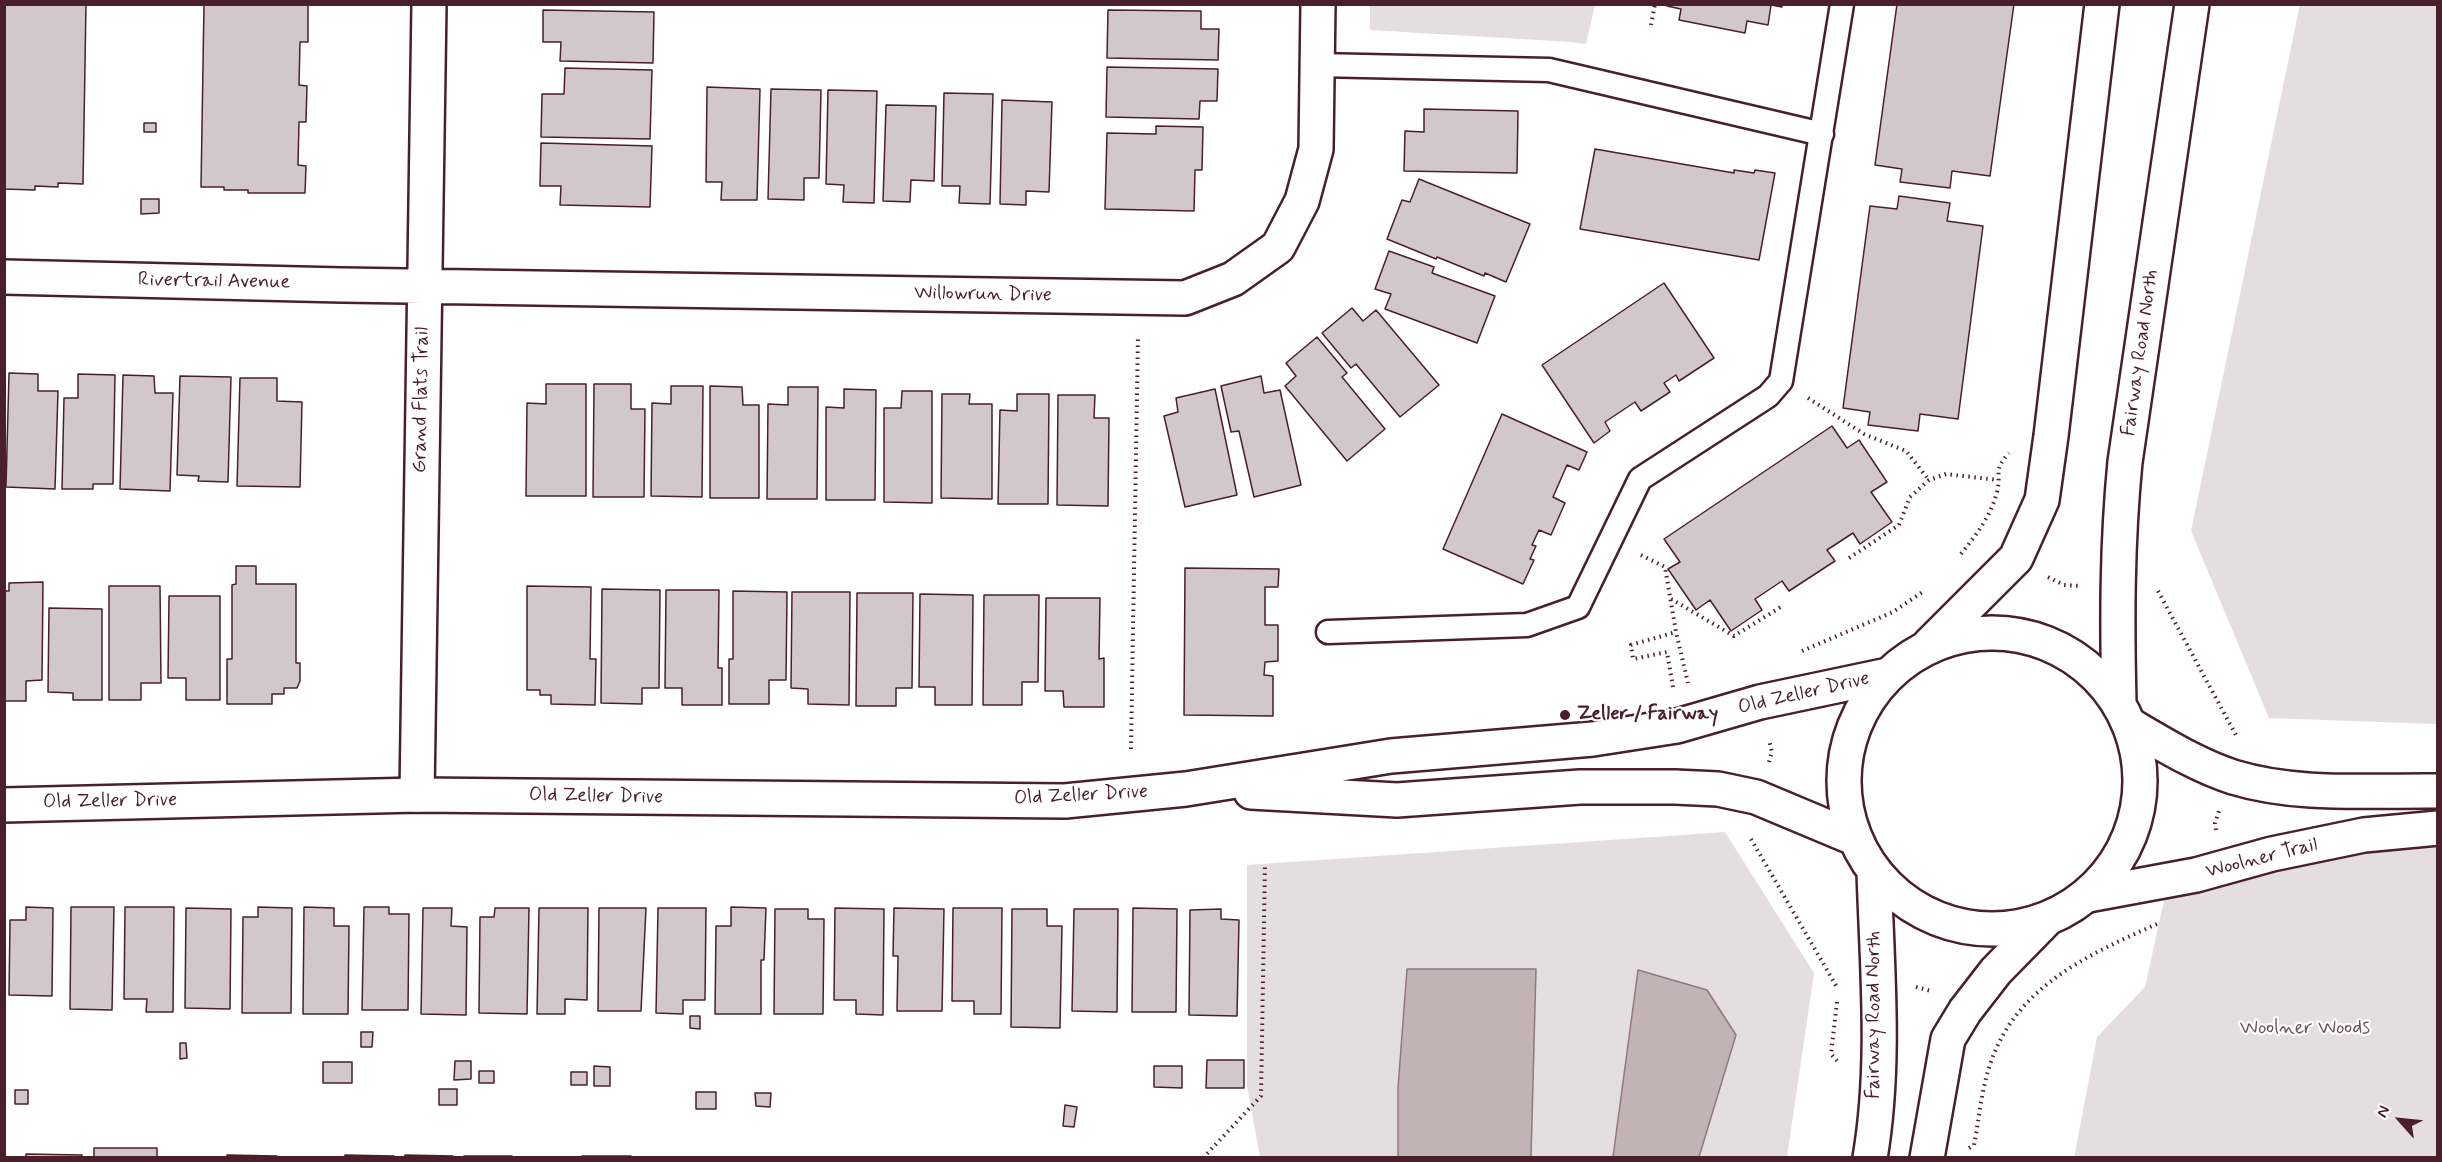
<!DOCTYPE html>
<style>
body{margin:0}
#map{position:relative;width:2442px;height:1162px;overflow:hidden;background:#fff;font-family:Mynerve,sans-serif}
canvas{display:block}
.frame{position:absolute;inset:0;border:6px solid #4a1f2b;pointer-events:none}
.north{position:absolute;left:2370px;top:1090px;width:60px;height:60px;-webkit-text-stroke:4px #fff;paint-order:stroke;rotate:297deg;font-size:16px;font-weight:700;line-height:24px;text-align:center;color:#4a1f2b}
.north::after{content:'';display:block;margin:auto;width:21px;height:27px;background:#4a1f2b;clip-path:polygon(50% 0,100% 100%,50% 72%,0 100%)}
</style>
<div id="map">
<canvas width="2442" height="1162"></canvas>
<div class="frame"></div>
<div class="north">N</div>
</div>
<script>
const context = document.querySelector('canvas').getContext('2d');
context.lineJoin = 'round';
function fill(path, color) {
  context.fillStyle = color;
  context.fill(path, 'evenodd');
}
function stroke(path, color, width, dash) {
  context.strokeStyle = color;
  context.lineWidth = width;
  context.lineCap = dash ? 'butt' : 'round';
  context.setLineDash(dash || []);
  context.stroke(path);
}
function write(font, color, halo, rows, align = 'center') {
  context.font = font + ' Mynerve,sans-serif';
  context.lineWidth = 4.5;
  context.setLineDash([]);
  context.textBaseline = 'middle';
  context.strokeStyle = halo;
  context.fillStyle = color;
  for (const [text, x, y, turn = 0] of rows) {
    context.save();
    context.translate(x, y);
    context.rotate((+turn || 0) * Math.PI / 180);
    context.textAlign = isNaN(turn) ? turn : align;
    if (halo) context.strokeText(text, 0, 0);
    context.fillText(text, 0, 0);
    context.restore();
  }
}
fill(new Path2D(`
 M2300,4l137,1v719l-168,-6 -78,-187z
 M1370,5v-1l225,1 -9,39 -14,-2 -202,-12z
 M1725,832l89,141 -27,184h-527l-13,-71v-221z
 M2253,841l184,6v310l-363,1 23,-121 48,-50 20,-91z`), '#e5dee0');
const water = new Path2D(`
 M1407,969h129l-5,188h-133v-69z
 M1638,970l69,20 29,45 -37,122h-86z`);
fill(water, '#c1b3b6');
stroke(water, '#91787e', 1.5);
const building = new Path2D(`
 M4,4h82l-3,180 -25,-1v4l-23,-1v4l-31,-1z
 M204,4l104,1v37h-8l-1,43 8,1 -1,36h-7l-1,43 8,1 -1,27h-57v-3h-24v-3h-23z
 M1667,4h115v3l-11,-2 -3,20 -21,-4 -2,12 -66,-13 2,-11 -14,-3z
 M1897,4h117l-24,172 -38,-5 -2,17 -50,-6 2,-13 -27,-4z
 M543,10l111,2 -1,51 -93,-2 1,-19h-18z
 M1108,10l93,1v18h18l-1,31 -111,-2z
 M1107,67l111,2 -1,32h-17l-1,18 -93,-2z
 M565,68l87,2 -2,69 -109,-2 1,-43h22z
 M707,87l53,2 -3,111h-36l1,-18h-16z
 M771,89l50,1 -2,88h-15v22l-36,-1z
 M828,90l49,1 -3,112 -31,-1 1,-17 -18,-1z
 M944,93l49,1 -3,110 -31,-1 1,-17h-18z
 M1002,100l50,2 -3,90 -23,-1v14l-26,-1z
 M886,105l50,1 -2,75 -23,-1 -1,22 -27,-1z
 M1424,109l94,2 -1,62 -113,-2 1,-40 19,1z
 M144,123h12v9h-12z
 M1156,126l47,1 -1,43h-7l-1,41 -89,-2 2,-76 49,1z
 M541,143l111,3 -2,61 -90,-2 1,-19h-21z
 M1595,149l139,24v-3l20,3 1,-3 20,3 -16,87 -179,-31z
 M1419,179l111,45 -24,58 -21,-9 -1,3 -47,-19 -1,2 -49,-20 15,-39 8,2z
 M1899,196l51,7 -3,18 36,5 -25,193 -38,-5 -2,17 -50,-6 2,-13 -27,-4 27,-202 27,3z
 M141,199h18v14l-18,1z
 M1389,251l45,16 -2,6 63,23 -18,47 -92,-34 6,-15 -16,-5z
 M1664,283l50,75 -35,23 -3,-6 -12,8 6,9 -29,19 -6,-9 -30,20 5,9 -16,12 -52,-78z
 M1352,308l11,13 13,-11 63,75 -39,32 -44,-53 -5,4 -29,-35z
 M1317,337l30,36 -5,4 43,52 -38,32 -62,-75 11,-10 -10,-13z
 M9,373l29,1v17h20l-3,98 -49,-2z
 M78,374l37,1 -2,109h-20v5h-31l2,-91h14z
 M123,375l31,1 1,17h18l-3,98 -50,-2z
 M180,376l51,1 -3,105 -30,-1 1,-5 -22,-1z
 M1261,376l3,17 16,-3 21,95 -47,12 -15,-66 -8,1 -10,-46z
 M240,378h37v23l25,1 -2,85 -63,-1z
 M546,384h40v112h-60l1,-93 19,1z
 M594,384h37v25h14l-1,88h-51z
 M671,386h32l-1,111 -51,-1 1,-93 19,1z
 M710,386l32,1 1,18h16v93h-49z
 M788,387h30l-1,112h-50l1,-95 20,1z
 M844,389l32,1 -1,110h-49v-93l18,1z
 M1215,389l22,106 -52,12 -21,-91 14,-4 -2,-14z
 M902,391h30v112l-48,-1v-94h17z
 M942,394h28l-1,10h23v95l-51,-1z
 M1017,394h32l-1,110h-50l2,-94 17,1z
 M1058,395h37l-1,23h15l-1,88 -51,-1z
 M1502,414l85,38 -8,18 -12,-5 -14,32 12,6 -14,32 -12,-5 -7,15 4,1 -6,13 4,1 -11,24 -80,-35z
 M1832,426l15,22 12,-8 28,42 -16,10 21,30 -32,22 -7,-11 -26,17 8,11 -46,30 -7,-10 -27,18 7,11 -31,21 -21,-31 -14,10 -28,-41 12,-7 -16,-23z
 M236,566h20v18h40v79h4v18l-3,7h-13v6h-12v10h-45v-45h5v-74l4,-1z
 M1185,568l94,1 -1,18h-13v38h13v36l-13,1 -1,13 9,1v40l-89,-1z
 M43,582l-1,98 -16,1v20h-22v-110h5v-8z
 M109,586h51l1,97h-20v17h-32z
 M527,586l64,1 -1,72h6l-1,46 -44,-1v-9h-11v-5h-13z
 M602,589l58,1 -1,98h-17v16l-41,-1z
 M666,590h53l-1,78h4v37h-40v-17h-17z
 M733,591l54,1 -1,88h-17v24h-40v-45h4z
 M792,592h58l-1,113 -41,-1v-15l-17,-1z
 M857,593h56l-1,95h-16v18h-40z
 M920,594l53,1 -1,110h-37v-18h-16z
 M984,595h55l-1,87h-16v23h-39z
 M169,596h51v104h-34v-22h-18z
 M1046,598h54l-1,61 5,-1v49h-40l-1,-16h-18z
 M49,608l53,1v91h-29v-7l-25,-1z
 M26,907l27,1 -1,88 -43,-1 1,-75h16z
 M71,907h43l-2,103 -42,-1z
 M125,907h49l-1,105h-27l1,-13h-23z
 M258,907l34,1 -1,105h-49l1,-96h15z
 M304,907l30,1v18h15l-1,88h-45z
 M364,907h25v7h20l-1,96h-46z
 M731,907l35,1 -2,52h-3v54h-46l1,-88h15z
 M186,908l45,1 -1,100 -45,-1z
 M423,908h29l-1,18 16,1 -1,88 -45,-1z
 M495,908h34l-2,106 -48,-1 1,-96h14z
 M539,908h49l-1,92 -22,-1v15h-28z
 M599,908h47l-5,103h-43z
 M658,908h48l-1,92h-22v14l-27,-1z
 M835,908l49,1 -1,106 -27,-1v-14h-22z
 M894,908l50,1 -2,102h-45l1,-55h-5z
 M953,908h49l-1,106h-27v-13h-22z
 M1133,908l44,1 -1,103h-44z
 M775,909h33v10h16l-1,95h-49z
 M1012,909h35v17h15l-2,102 -49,-1z
 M1074,909h44l-1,103 -45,-1z
 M1221,909v10l18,1 -2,96 -48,-1 1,-105z
 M690,1016h10v13l-10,-1z
 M361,1032h12l-1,15h-11z
 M180,1043h6l1,15 -7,1z
 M1207,1060h37v28h-38z
 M455,1061h16v18l-17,1z
 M323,1062h29v21h-29z
 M594,1066l16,1v19h-16z
 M1154,1066h28v22l-28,-1z
 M479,1071h15v12h-15z
 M571,1072h16v13h-16z
 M439,1089h18v16h-18z
 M15,1090h13v14h-13z
 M696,1092h20v17h-20z
 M755,1093h16l-1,14 -14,-1z
 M1065,1105l12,2 -3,20 -11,-1z
 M94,1148h63v10h-63z
 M26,1154l56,1v3h-56z
 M227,1155l50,1v2h-50z
 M345,1155l49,1v2h-49z
 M405,1155l48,1v2h-48z
 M464,1156h48v2h-48z
 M582,1156h49v2h-49z`);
fill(building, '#d2c7cb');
stroke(building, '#4a1f2b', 1.5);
const lane = new Path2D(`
 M1317,65l232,5 273,64
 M1328,632l199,-7 51,-18 62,-128 128,-83 13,-15 61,-377`);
const street = new Path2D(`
 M4,277l338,8 843,13 48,-19 45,-32 24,-46 14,-52 2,-145
 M2130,725c33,19 66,40 103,52 65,20 137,13 205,14
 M417,795l12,-791
 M2088,895l108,-20 76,-21 92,-19 74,-7`);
const secondary = new Path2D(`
 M1844 781a148 148 0 1 1 296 0a148 148 0 1 1-296 0Z
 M1929,645l87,-87 26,-58 9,-64 51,-432
 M2119,703c-2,-82 -2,-159 6,-241l67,-458
 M1251,792l146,8 183,-13h95l43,2 38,8 98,41
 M4,805l413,-10 648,6 121,-12 205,-33 202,-17 84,-13 83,-24 128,-27
 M1870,1158c16,-94 7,-191 4,-286
 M1927,1158l21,-119 17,-28 31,-40 50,-51`);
stroke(lane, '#4a1f2b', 27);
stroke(street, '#4a1f2b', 38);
stroke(secondary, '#4a1f2b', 38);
stroke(new Path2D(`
 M1651,25l4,-21
 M1808,398l56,36 42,17 23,29
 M1961,554c15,-19 30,-38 36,-62 5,-20 -5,-20 12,-39
 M1641,555l24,12 11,65 12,51
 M1849,558l50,-33 11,-28 19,-17 17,-6 52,6
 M2048,577l16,8 16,1
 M2158,591l79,146
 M1671,599l63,37 50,-31
 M1802,651l91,-39 31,-21
 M1673,687l-6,-35 -34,7 -2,-14 45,-13
 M1131,749l7,-414
 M1769,762l3,-10 -3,-12
 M2216,830l-1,-7 4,-12
 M1751,839l87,150
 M1916,987l15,4
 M1837,1002l-6,52 8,9
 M1969,1148l5,-3c5,-25 7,-52 15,-77 24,-80 98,-113 168,-144
 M1203,1158l58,-62 4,-232`), '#4a1f2b', 4, [1.5, 4.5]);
stroke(lane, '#fff', 22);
stroke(street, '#fff', 33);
stroke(secondary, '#fff', 33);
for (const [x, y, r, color] of [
 [1565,715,6,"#4a1f2b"]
]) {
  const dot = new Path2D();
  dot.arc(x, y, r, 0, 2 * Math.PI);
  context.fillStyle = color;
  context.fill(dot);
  stroke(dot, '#fff', 2);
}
write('20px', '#4a1f2b', '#fff', [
 ["Rivertrail Avenue",214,282,1],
 ["Willowrun Drive",983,295,1],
 ["Fairway Road North",2141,353,-82],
 ["Grand Flats Trail",422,400,-89],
 ["Old Zeller Drive",1804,694,-13],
 ["Old Zeller Drive",1081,796,-3],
 ["Old Zeller Drive",596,797,1],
 ["Old Zeller Drive",110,802,-1],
 ["Woolner Trail",2262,859,-14],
 ["Fairway Road North",1875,1015,-90]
]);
write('bold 20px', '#4a1f2b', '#fff', [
 ["Zeller / Fairway",1577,715]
], 'left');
write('20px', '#714f58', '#fff', [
 ["Woolner Woods",2305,1029]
]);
</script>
